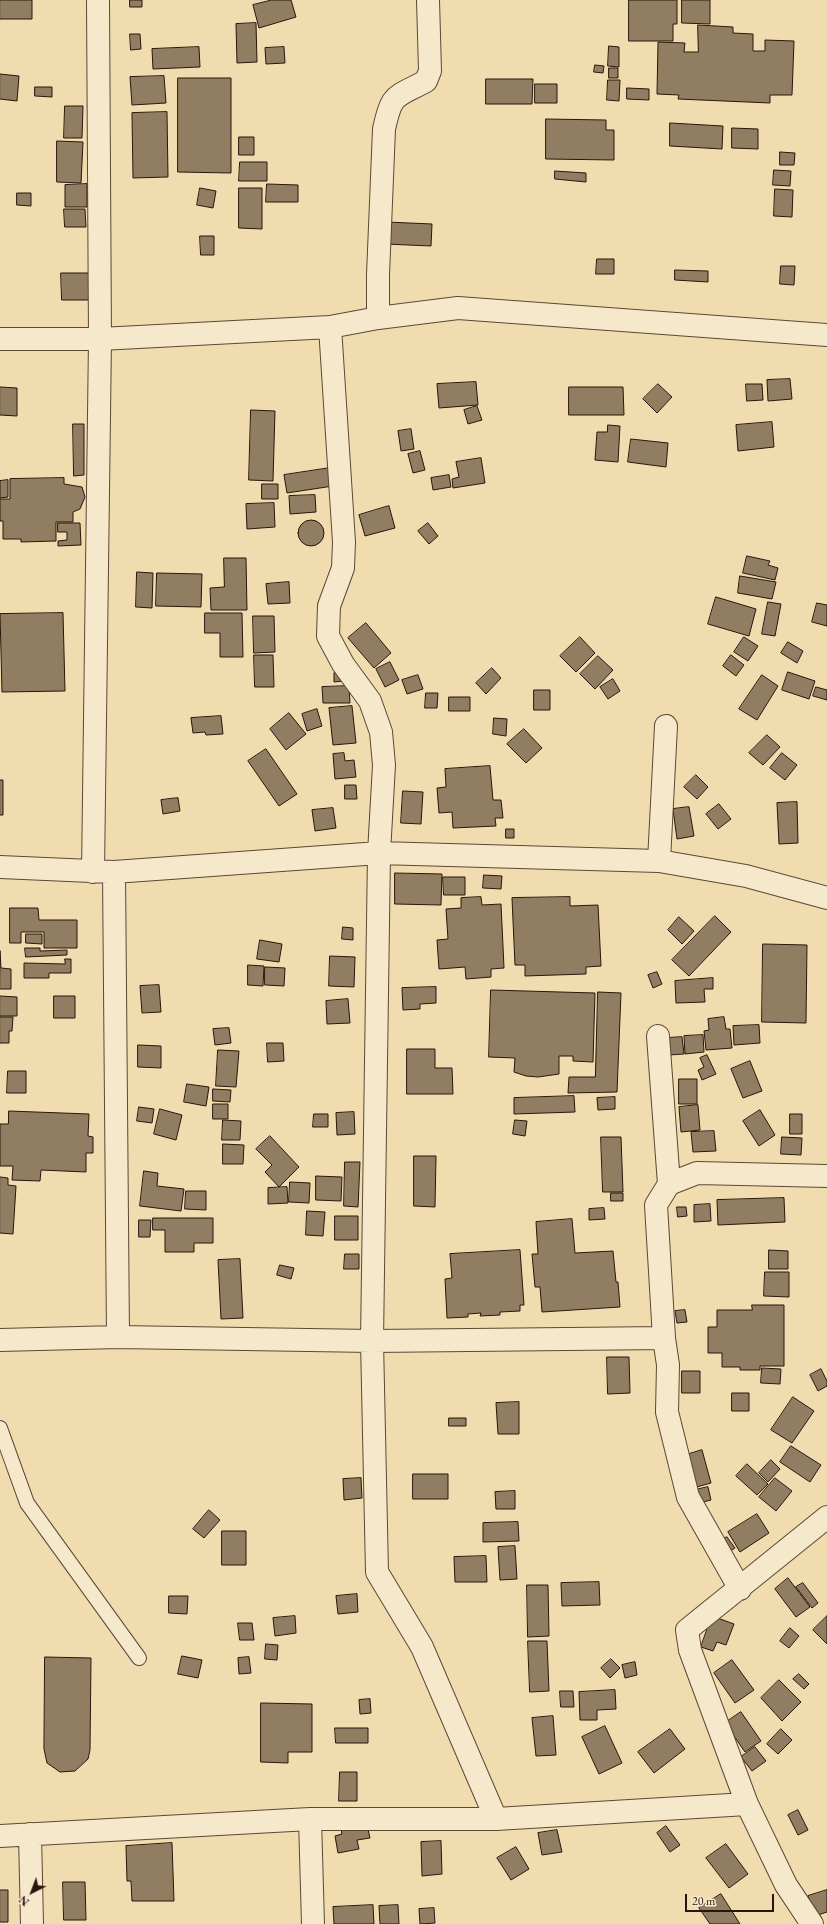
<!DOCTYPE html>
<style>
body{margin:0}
#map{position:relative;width:827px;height:1924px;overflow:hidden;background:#f1dcaf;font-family:"EB Garamond",serif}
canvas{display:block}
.north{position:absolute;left:12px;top:1872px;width:40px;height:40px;-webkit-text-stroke:3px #f6e8cb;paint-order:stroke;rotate:222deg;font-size:11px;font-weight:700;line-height:16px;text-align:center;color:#28160d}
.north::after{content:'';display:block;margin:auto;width:14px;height:18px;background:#28160d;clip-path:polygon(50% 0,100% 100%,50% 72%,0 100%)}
.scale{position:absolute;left:685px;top:1894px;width:89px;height:18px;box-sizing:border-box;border:2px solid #28160d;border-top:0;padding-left:5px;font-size:12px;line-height:14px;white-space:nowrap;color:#28160d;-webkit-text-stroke:3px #f6e8cb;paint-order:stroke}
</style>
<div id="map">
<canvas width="827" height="1924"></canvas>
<div class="north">N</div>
<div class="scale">20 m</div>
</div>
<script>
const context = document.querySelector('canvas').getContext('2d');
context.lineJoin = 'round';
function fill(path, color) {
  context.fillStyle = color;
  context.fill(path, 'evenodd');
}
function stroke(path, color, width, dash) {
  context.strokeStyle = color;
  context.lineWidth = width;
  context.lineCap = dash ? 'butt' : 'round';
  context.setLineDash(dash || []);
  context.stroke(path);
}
const building = new Path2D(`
 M0,0h32v19h-32z
 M130,0h12v7h-12z
 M272,0h19l5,17 -37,11 -6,-23z
 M629,0h48v24h-4v17h-44z
 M682,0h28v24l-28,-1z
 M256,23l1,39 -20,1 -1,-39z
 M698,25l35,2v6l20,1v17h12v-11l29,1 -2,54h-22v8l-92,-4 1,-4 -22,-1 1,-52 27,1 -1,9h14z
 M130,34h10l1,15 -10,1z
 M609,46l10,1v20l-11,-1z
 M199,47l1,20 -47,2 -1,-20z
 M284,47l1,16 -19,1 -1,-16z
 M595,65l9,1 -1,7 -9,-1z
 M609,68h9v10h-9z
 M0,74l19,2 -2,25 -17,-2z
 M164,76l2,27 -34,2 -2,-28z
 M178,78h53v95l-53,-1z
 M486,79h47l-1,25h-46z
 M608,80h12l-1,21 -12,-1z
 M535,84h22v19h-22z
 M35,87h17v10l-17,-1z
 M627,88l22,1v11l-22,-1z
 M65,106h18l-1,32h-18z
 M167,112l1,65 -35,1 -1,-65z
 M546,119l60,1v10h8v30l-68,-1z
 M670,123l53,3 -1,23 -52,-3z
 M732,128l26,1v20l-26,-1z
 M239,137h15v18h-15z
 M57,141l26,1 -2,41 -24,-1z
 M780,152l15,1 -1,12h-14z
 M240,162h27v19h-28z
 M774,170l17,1 -1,15 -17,-1z
 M555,171l31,2v9l-31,-3z
 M87,184v23h-22v-22z
 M267,184l31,1v17h-32z
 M200,188l16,3 -3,17 -16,-3z
 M239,188h23v41l-23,-1z
 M775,189l18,1 -1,27 -18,-1z
 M17,193h14v13l-14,-1z
 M64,209h21l1,18h-21z
 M386,222l46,2 -1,22 -46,-2z
 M200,236h14v19h-13z
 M597,259h17v15h-18z
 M781,266h14l-1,19 -14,-1z
 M675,270l33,1v11l-33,-2z
 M61,273h29v27h-28z
 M790,379l2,20 -24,2 -1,-21z
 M476,382l2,23 -39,3 -2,-24z
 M658,384l14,13 -15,16 -14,-14z
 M746,384h16l1,16 -16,1z
 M0,387l17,1v28l-17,-1z
 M569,387h54l1,28h-55z
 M477,406l5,14 -14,4 -4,-14z
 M251,410l24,1 -2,70 -24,-1z
 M772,422l2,25 -36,4 -2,-26z
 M73,424h11v51l-10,1z
 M608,425l12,1 -2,36 -23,-2 2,-28h10z
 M411,429l3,20 -13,2 -3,-20z
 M631,439l37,4 -2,24 -38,-5z
 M420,451l5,19 -12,3 -5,-19z
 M481,458l4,25 -32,5 -1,-9 7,-2 -3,-15z
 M330,468l3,18 -46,7 -3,-18z
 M449,475l2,12 -18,3 -2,-12z
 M64,478v6l18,3 3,10 -5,12 -7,3v10h-17v19l-35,1v-3h-18v-18h-3v-22h10v-20z
 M8,480v17l-8,1v-17z
 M262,484h16v15h-16z
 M315,495l1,17 -26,2 -1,-18z
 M274,503l1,24 -28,2 -1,-25z
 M389,506l6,22 -30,8 -6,-21z
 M298 533a13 13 0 1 1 26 0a13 13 0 1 1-26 0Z
 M58,523h22l1,22 -23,1v-5l9,-1v-8h-9z
 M428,523l10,13 -9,8 -11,-13z
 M747,556l23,5 -2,4 10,3 -3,12 -32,-7z
 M224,558h22l1,52h-36l-1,-22 14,-1z
 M137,572l16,1 -1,35 -16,-1z
 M157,573l45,1 -1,33 -45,-1z
 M740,576l36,6 -4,17 -34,-6z
 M289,582l1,21 -22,1 -2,-20z
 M716,597l40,12 -7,27 -41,-12z
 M768,602l13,2 -6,32 -13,-2z
 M817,603l10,2v21l-15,-4z
 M63,613l2,78 -63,1 -2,-78z
 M205,613h37l1,44h-23v-24h-15z
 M253,616h21l1,36 -21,1z
 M366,623l25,30 -17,15 -26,-30z
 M580,637l15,16 -19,19 -16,-16z
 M744,637l14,9 -10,15 -14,-9z
 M788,642l15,9 -6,12 -16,-10z
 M254,655h19l1,32h-19z
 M731,655l13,10 -8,11 -13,-10z
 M598,656l15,14 -18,19 -15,-15z
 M390,662l9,18 -14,7 -9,-18z
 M492,668l9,10 -15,16 -10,-11z
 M342,671l1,10 -9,1v-9z
 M788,672l27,9 -6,18 -27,-9z
 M418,675l5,14 -16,5 -5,-14z
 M762,675l16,11 -21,34 -18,-11z
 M613,679l7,12 -12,8 -8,-12z
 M349,686l1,17h-27l-1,-16z
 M816,687l11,3v10l-14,-4z
 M534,690h16v20h-16z
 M426,693h12l-1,15h-12z
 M449,697h21v14h-21z
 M352,706l4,37 -23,2 -4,-37z
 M317,709l5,17 -15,5 -5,-17z
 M289,713l17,21 -20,16 -16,-21z
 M221,716l2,18 -17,1 -1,-3 -12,1 -2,-15z
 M494,718l13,1 -1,17 -13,-2z
 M524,729l18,19 -16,15 -19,-19z
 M767,735l13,12 -17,18 -14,-12z
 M266,749l31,45 -18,12 -31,-45z
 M344,753l1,8 9,-1 2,17 -21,2 -2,-25z
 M782,753l15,12 -12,15 -15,-12z
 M490,766l3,34h8l2,18h-8l1,8 -43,2 -1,-16 -13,1 -2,-25 9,-1 -1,-18z
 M696,775l12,12 -11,12 -13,-12z
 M0,780h3v35h-3z
 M345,785h11l1,14h-12z
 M403,791l20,1 -2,32 -20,-1z
 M178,798l2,13 -17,3 -2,-14z
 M797,802l1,41 -19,1 -2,-41z
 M719,804l12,15 -13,10 -12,-15z
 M689,807l5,29 -17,3 -4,-30z
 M333,808l3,20 -21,3 -3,-21z
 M506,829h8v9h-8z
 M395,873l47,1 -1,31 -46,-1z
 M484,875l18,1 -1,13 -18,-1z
 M443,877h22v18h-21z
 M481,897l1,8 19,-1 3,64 -13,1v8l-25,2 -1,-12 -26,2 -2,-29 11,-1 -2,-30 15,-1v-10z
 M570,897v9l28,-1 3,61 -15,1v7l-61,2v-11h-10l-3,-67z
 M10,908h28l1,12h38v28h-33v-16h-23v11h-11z
 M715,916l16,16 -42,44 -17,-16z
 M679,917l15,14 -12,13 -14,-14z
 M343,927l10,1v12l-11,-1z
 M26,934h16v10l-16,-1z
 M260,940l22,4 -3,18 -22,-3z
 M763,944l44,1 -1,78 -44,-1z
 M25,948h15v3l27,-1v5l-41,2z
 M0,951l1,17 10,1v20h-11z
 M330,956l25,1 -1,30 -25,-1z
 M65,959h6v14h-22v5h-25v-15l41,1z
 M248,965l16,1 -1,20 -15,-1z
 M265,967l20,1 -1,18 -19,-1z
 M657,972l5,12 -9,4 -5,-13z
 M713,978v11h-9l1,13 -29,1 -1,-22z
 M159,985l2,27 -19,1 -2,-27z
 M436,987v16l-16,1v5l-17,1 -1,-22z
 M491,990l104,3 -2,69 -20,-1v-5h-14v18l-21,3 -12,-1 -12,-4 1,-14 -26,-1z
 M598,992l23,1 -4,99 -49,1 1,-16h26z
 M0,996l17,1v19h-17z
 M54,996h21v22h-21z
 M348,999l2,24 -23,1 -1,-23z
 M0,1017h13l-1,14h-3v12h-9z
 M724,1017l2,12h4l2,19 -26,2 -2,-19 5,-1 -1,-11z
 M759,1025l1,18 -26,2 -1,-19z
 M229,1028l2,15 -16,2 -2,-16z
 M703,1035l1,17 -19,2 -1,-18z
 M682,1037l2,17 -15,1 -1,-17z
 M267,1043h16l1,18 -16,1z
 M138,1045l23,1v22l-23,-1z
 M407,1049h28v19h17l1,26h-46z
 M218,1050l21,1 -3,36 -20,-1z
 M707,1055l9,19 -14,6 -4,-10 6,-3 -4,-9z
 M750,1061l12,30 -19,7 -12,-29z
 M8,1071h18v22h-19z
 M679,1079h18v25h-18z
 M187,1084l22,3 -3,19 -22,-4z
 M213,1089l18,1 -1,12 -17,-1z
 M574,1096l1,16 -61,2v-16z
 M615,1097v12l-17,1 -1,-12z
 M213,1104h15v15h-15z
 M698,1105l2,25 -19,2 -2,-25z
 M139,1107l15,2 -2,14 -15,-2z
 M160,1109l22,6 -6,25 -22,-6z
 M760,1110l15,25 -16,11 -16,-25z
 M9,1111l80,3 -1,22 5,1v16h-7v19l-45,-2 -1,11 -28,-1 1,-14h-13v-42h8z
 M354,1112l1,22 -18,1 -1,-22z
 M314,1114h14v13h-15z
 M790,1114h12v20h-12z
 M223,1120l18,1 -1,19h-18z
 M515,1120l12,1 -2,15 -12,-2z
 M714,1131l2,20 -23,1 -2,-20z
 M270,1136l29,31 -20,20 -14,-15 7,-7 -16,-16z
 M601,1137h20l2,55h-20z
 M782,1137l20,1 -1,17 -20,-1z
 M223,1144l21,1 -1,19h-20z
 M414,1156h22l-1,51 -21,-1z
 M345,1162h15l-2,45 -14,-1z
 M144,1171l14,2 -1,13 27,3 -3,22 -41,-5z
 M316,1176l26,1 -1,24 -25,-1z
 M0,1177l8,1v7l8,1 -3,48 -13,-1z
 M290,1182l20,1 -1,20 -20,-1z
 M287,1187l1,16 -20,1v-16z
 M186,1191h20v19l-21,-1z
 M611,1193h12v8h-12z
 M784,1198l1,24 -67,3 -1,-25z
 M710,1204l1,17 -17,1v-17z
 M677,1207h9l1,9 -9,1z
 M604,1208l1,11 -16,1v-11z
 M307,1211l18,1 -2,24 -17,-1z
 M335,1216h23v24h-23z
 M153,1218h60v25h-19v9h-29v-22h-12z
 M572,1219l3,34 38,-2 3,31h2l2,25 -78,5 -2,-25h-5l-3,-33h6l-2,-32z
 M139,1220h12l-1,17h-11z
 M520,1250l4,55h-4v6l-20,1v3l-20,1 1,-3 -13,1v3l-21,1 -2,-39 7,-1 -2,-24z
 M769,1250l19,1v18h-19z
 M345,1254h14v15h-15z
 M240,1259l3,59 -22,1 -3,-59z
 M280,1265l14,3 -3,11 -14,-4z
 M765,1272h24v25l-25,-1z
 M752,1305h32v61h-24v4h-20v-3h-18v-14h-14v-26h9v-17h35z
 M685,1310l2,12 -10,1 -2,-12z
 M607,1357h22l1,36 -22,1z
 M762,1368l19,1 -1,15 -19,-1z
 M821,1369l6,12v5l-9,5 -8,-16z
 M682,1371h18v22h-18z
 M732,1393h17v18h-17z
 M793,1397l21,14 -22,32 -21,-13z
 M519,1402v32h-21l-2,-31z
 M449,1418h17v8h-17z
 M791,1446l30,19 -11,17 -30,-20z
 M702,1450l9,33 -18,5 -10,-32z
 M771,1460l9,9 -12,13 -9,-9z
 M747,1464l21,20 -11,11 -21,-19z
 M413,1474h35v25h-35z
 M361,1478l1,20 -18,2 -1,-21z
 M775,1478l17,13 -16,20 -17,-14z
 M708,1487l3,13 -16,4 -4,-13z
 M515,1491v18h-19l-1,-17z
 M209,1510l11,10 -16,18 -11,-9z
 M757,1514l12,19 -29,19 -12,-20z
 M518,1522l1,19 -36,1v-19z
 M222,1531h24v34h-24z
 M727,1537l8,11 -8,5 -8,-11z
 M515,1546l2,33 -17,1 -2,-33z
 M486,1556l1,26h-32l-1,-25z
 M788,1578l22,29 -14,10 -21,-28z
 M599,1582l1,23 -38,1 -1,-23z
 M803,1583l15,20 -6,5 -16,-21z
 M527,1585h21l1,51 -21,1z
 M357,1594l1,18 -20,2 -2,-18z
 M169,1596h19l-1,18 -18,-1z
 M295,1616l1,17 -21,3 -2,-18z
 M712,1616l22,8 -8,21 -9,-3 -4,9 -12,-4z
 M827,1616v28l-14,-14z
 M238,1623h14l2,17h-14z
 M790,1628l9,8 -10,12 -9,-7z
 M528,1641h19l2,50 -19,1z
 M266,1644l12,1 -1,15 -12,-1z
 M182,1656l20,4 -4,18 -20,-4z
 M45,1657l46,1 -1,92 -2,9 -13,12 -15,1 -13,-9 -3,-14z
 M249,1657l2,16 -12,1 -1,-16z
 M611,1659l9,9 -10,10 -9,-10z
 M732,1660l22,30 -19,13 -21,-30z
 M635,1662l2,13 -12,3 -3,-13z
 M799,1674l10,10 -5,5 -11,-10z
 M779,1680l22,22 -19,19 -21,-23z
 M615,1690l1,19 -19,1v10h-17l-1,-28z
 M560,1691h13l1,16h-13z
 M370,1699l1,14 -11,1 -1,-14z
 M261,1703l51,1v48h-24v11l-27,-1z
 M741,1712l20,29 -16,11 -20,-29z
 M553,1716l3,39 -20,1 -4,-38z
 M605,1726l17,37 -23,11 -17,-37z
 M335,1728h33v15h-32z
 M670,1729l15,20 -31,24 -16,-21z
 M781,1729l11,11 -14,14 -11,-10z
 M755,1747l11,14 -14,10 -11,-14z
 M340,1772h17v29h-18z
 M798,1810l10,20 -10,5 -10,-20z
 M367,1825l3,13 -13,2 2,9 -21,4 -3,-17 7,-2 -1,-5z
 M666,1826l14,19 -10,7 -13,-19z
 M557,1830l5,22 -20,3 -4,-22z
 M441,1841l1,33 -20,2 -1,-34z
 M172,1843l2,58h-42l-1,-20h-4l-1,-35z
 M726,1844l22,30 -19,14 -23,-30z
 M516,1847l13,22 -18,11 -14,-22z
 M63,1882h22l1,38h-22z
 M0,1890h8v32h-8z
 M827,1890v22l-12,4 -7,-20z
 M721,1894l19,30h-30l-11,-16z
 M373,1905l1,19h-40l-1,-17z
 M398,1905l1,19h-19l-1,-18z
 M434,1908l1,15 -15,1 -1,-15z`);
fill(building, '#917d61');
stroke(building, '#28160d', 1);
const lane = new Path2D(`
 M0,1428l27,75 112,155`);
const street = new Path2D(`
 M378,318v-43l6,-146c8,-37 11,-31 42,-48l4,-10 -2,-71
 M330,327l14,215 -1,26 -14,38 -1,30 15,28 27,37 11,31 3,33 -5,88 -7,488 5,231 45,75 74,172
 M0,339h100l230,-12 48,-9 80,-10 369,27
 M659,861l7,-135
 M0,867l114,5 265,-19 280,8 87,15 81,22
 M93,872l7,-533 -2,-339
 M114,872l4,465
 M658,1036l11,148
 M0,1340l118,-3 254,4 292,-3
 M740,1589l-52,-92 -21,-85 1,-47 -4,-27 -8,-133 13,-21 28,-11 130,3
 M747,1804l39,81 26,39
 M310,1819l3,105
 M30,1834l2,90
 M0,1836l310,-17h186l251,-15 -57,-154 -3,-20 140,-113`);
stroke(lane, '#5a4836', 16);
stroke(street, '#5a4836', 24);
stroke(lane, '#f6e8cb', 14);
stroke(street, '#f6e8cb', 22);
</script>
